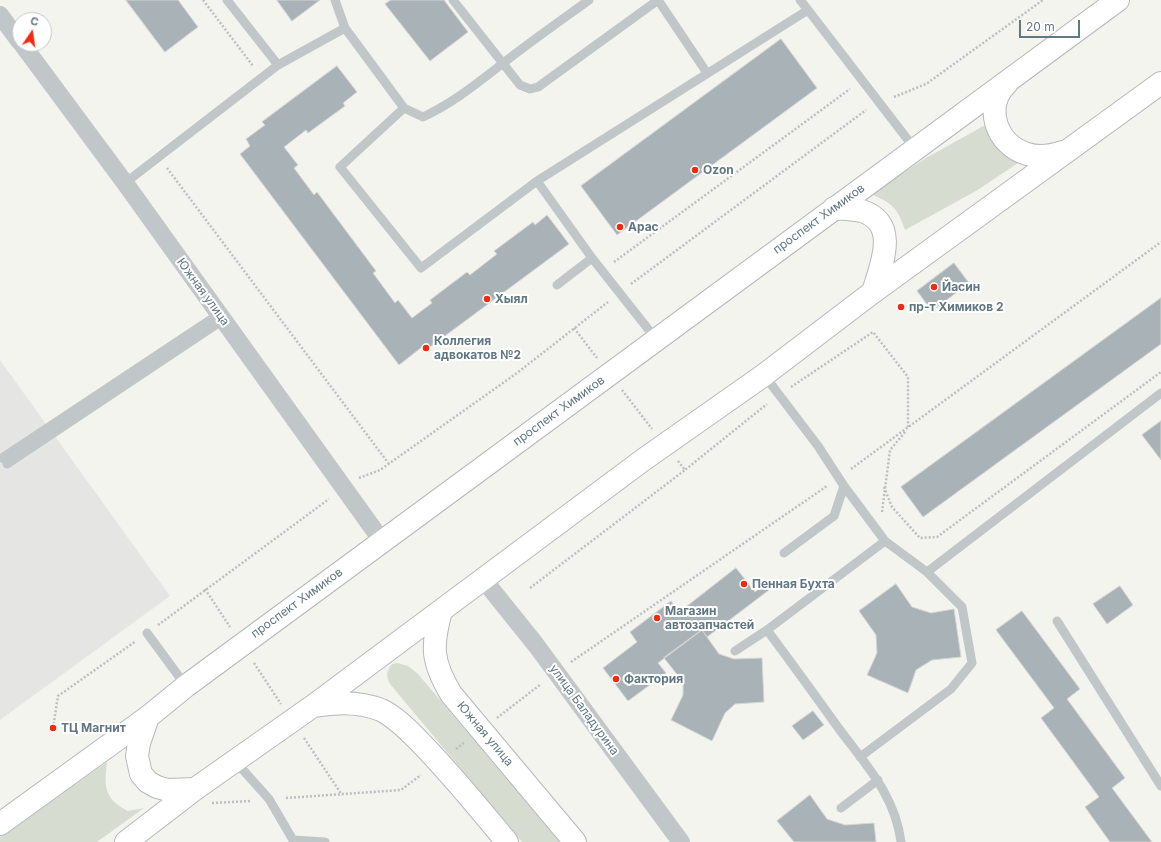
<!DOCTYPE html>
<meta charset="utf-8">
<style>
body{margin:0}
#map{position:relative;width:1161px;height:842px;overflow:hidden;background:#f4f4ef;font-family:Inter,sans-serif}
canvas{display:block}
.north{position:absolute;left:12px;top:12px;width:40px;height:40px;box-sizing:border-box;background:#fff;border:1px solid #bfc9cd;border-radius:50%;rotate:13deg;font-size:11px;font-weight:700;line-height:16px;text-align:center;color:#607883}
.north::after{content:'';display:block;margin:auto;width:14px;height:18px;background:#f32a11;clip-path:polygon(50% 0,100% 100%,50% 72%,0 100%)}
.scale{position:absolute;left:1019px;top:20px;width:61px;height:18px;box-sizing:border-box;border:2px solid #607883;border-top:0;padding-left:5px;font-size:12px;line-height:14px;white-space:nowrap;color:#607883;-webkit-text-stroke:3px #fff;paint-order:stroke}
</style>
<div id="map">
<canvas width="1161" height="842"></canvas>
<div class="north">С</div>
<div class="scale">20 m</div>
</div>
<script>
const context = document.querySelector('canvas').getContext('2d');
context.lineJoin = 'round';
function fill(path, color) {
  context.fillStyle = color;
  context.fill(path, 'evenodd');
}
function stroke(path, color, width, dash) {
  context.strokeStyle = color;
  context.lineWidth = width;
  context.lineCap = dash ? 'butt' : 'round';
  context.setLineDash(dash || []);
  context.stroke(path);
}
function write(font, color, halo, rows, align = 'center') {
  context.font = font + ' Inter,sans-serif';
  context.lineWidth = 4;
  context.setLineDash([]);
  context.textBaseline = 'middle';
  context.strokeStyle = halo;
  context.fillStyle = color;
  for (const [text, x, y, turn = 0] of rows) {
    context.save();
    context.translate(x, y);
    context.rotate((+turn || 0) * Math.PI / 180);
    context.textAlign = isNaN(turn) ? turn : align;
    if (halo) context.strokeText(text, 0, 0);
    context.fillText(text, 0, 0);
    context.restore();
  }
}
fill(new Path2D(`
 M0,360l170,236 -170,124z`), '#e5e5e3');
fill(new Path2D(`
 M987,124c7,21 13,27 31,39l-42,28 -71,39c-8,-23 -12,-26 -34,-36l55,-36z
 M397,663l11,3 10,8 142,168h-38l-132,-158c-4,-8 -4,-13 2,-20z
 M107,762c-3,24 -3,37 21,49l16,-3 -47,34h-97v-5z`), '#d6dcd0');
const building = new Path2D(`
 M126,0h52l20,27 -33,25z
 M277,0h43l-28,21z
 M391,0h53l24,32 -38,29 -45,-57z
 M781,39l36,49 -200,147 -36,-49z
 M337,66l20,26 -14,11 2,3 -37,27 -2,-3 -22,17 14,18 -4,3 20,27 3,-3 59,79 -3,2 22,30 3,-3 14,18 20,-15 -2,-3 37,-28 3,3 27,-21 -3,-3 39,-29 2,3 12,-10 22,29 -139,103 -3,-4 -28,22 -159,-211 10,-8 -4,-7 19,-14 -3,-3z
 M954,263l15,20 -37,28 -15,-20z
 M1161,298v46l-238,173 -22,-30z
 M1161,421v39l-19,-25z
 M736,568l19,24 10,-8 4,6 -62,47 -5,-7 -44,33 8,10 -38,28 -25,-33 34,-26 -7,-10 41,-31 8,11z
 M896,584l16,23 19,6 23,-4 7,48 -29,3 -16,10 -8,23 -41,-18 10,-22 -1,-18 -17,-24z
 M1120,586l13,19 -26,19 -14,-20z
 M1022,611l58,78 -13,10 58,79 -13,10 40,54h-42l-25,-35 14,-10 -58,-79 13,-10 -58,-78z
 M702,630l17,24 15,5 28,-1 2,44 -29,2 -10,9 -13,28 -41,-21 12,-25v-13l-19,-24z
 M813,711l11,14 -21,15 -11,-14z
 M810,795l17,24 18,6 29,-2 2,19h-82l-17,-21z`);
fill(building, '#a9b3b7');
stroke(building, '#d5d5d2', 1);
const secondary = new Path2D(`
 M0,824l148,-107
 M126,842l69,-53`);
const primary = new Path2D(`
 M1118,0l-932,686 -38,31 -9,26 -2,13 4,18 7,8 9,5 11,3 27,-1 118,-83 330,-246 121,-85 109,-83 288,-209
 M1007,83c-24,23 -11,62 20,71 12,4 24,2 36,-2
 M834,208c9,1 19,1 28,3 38,13 19,54 11,81
 M441,611c-10,36 -9,51 10,83l124,148
 M314,706c22,-4 45,-5 67,4 13,6 25,18 35,28 33,33 62,69 91,104`);
stroke(secondary, '#b3babd', 24);
stroke(primary, '#b4b9bc', 24);
stroke(new Path2D(`
 M203,0l50,66
 M894,97l32,-13 117,-84
 M167,168l222,296
 M614,262l236,-173
 M631,284l235,-174
 M574,328l23,30
 M791,387l82,-55 35,45v50
 M622,390l30,39
 M678,461l7,9 82,-66
 M851,469l310,-227
 M359,478l21,-8 137,-97 91,-71
 M884,487l8,20 28,31 17,-1 224,-165
 M882,512l8,-62 16,-19
 M530,588l155,-118
 M205,589l25,38
 M158,625l171,-126
 M571,662l256,-176
 M254,663l27,41
 M497,718l44,-34
 M53,728l5,-32 78,-55
 M304,738l38,57
 M456,749l9,-7
 M286,798l115,-8 20,-15
 M212,803l39,-2`), '#bcbfc1', 2.5, [2, 2]);
stroke(new Path2D(`
 M227,0l51,65 67,-37
 M335,0l10,28 59,80 -64,59 81,101 116,-87 55,77 64,81
 M453,0l67,85 10,4 8,-2 120,-87
 M658,0l49,73
 M800,0l8,10
 M404,108l19,9c30,-14 53,-33 79,-53 28,-22 58,-43 87,-64
 M537,181l271,-171 107,139
 M125,183l153,-118
 M557,285l35,-27
 M764,375l54,71 26,40 41,55 -118,89c24,32 47,64 70,96 27,37 58,68 64,116
 M2,458l217,-144
 M7,464l216,-144
 M784,553l50,-37 10,-30
 M927,572l234,-179
 M1057,621l104,165
 M147,633l39,53
 M735,651l32,-21
 M860,757l91,-68 21,-26 -10,-56 -35,-35 -42,-31
 M235,761l34,38 24,41
 M841,808l37,-28
 M293,840l32,2`), '#c1c6c8', 9);
stroke(new Path2D(`
 M0,15l20,27
 M22,44l103,139 257,358
 M483,579l53,66 145,197`), '#c1c6c8', 18);
stroke(secondary, '#fff', 22);
stroke(primary, '#fff', 22);
for (const [x, y, r, color] of [
 [695,170,4,"#f32a11"],
 [620,227,4,"#f32a11"],
 [934,287,4,"#f32a11"],
 [487,299,4,"#f32a11"],
 [901,307,4,"#f32a11"],
 [426,348,4,"#f32a11"],
 [744,584,4,"#f32a11"],
 [657,618,4,"#f32a11"],
 [616,679,4,"#f32a11"],
 [53,728,4,"#f32a11"]
]) {
  const dot = new Path2D();
  dot.arc(x, y, r, 0, 2 * Math.PI);
  context.fillStyle = color;
  context.fill(dot);
  stroke(dot, '#fff', 1.5);
}
write('bold 12px', '#607883', '#fff', [
 ["Ozon",703,170],
 ["Арас",628,227],
 ["Йасин",942,287],
 ["Хыял",495,299],
 ["пр-т Химиков 2",909,307],
 ["Коллегия",434,341],
 ["адвокатов №2",434,355],
 ["Пенная Бухта",752,584],
 ["Магазин",665,611],
 ["автозапчастей",665,625],
 ["Фактория",624,679],
 ["ТЦ Магнит",61,728]
], 'left');
write('12px', '#607883', '#fff', [
 ["проспект Химиков",819,219,-36],
 ["Южная улица",203,292,54],
 ["проспект Химиков",559,411,-36],
 ["проспект Химиков",297,603,-36],
 ["улица Баладурина",584,710,54],
 ["Южная улица",485,734,50]
]);
</script>
